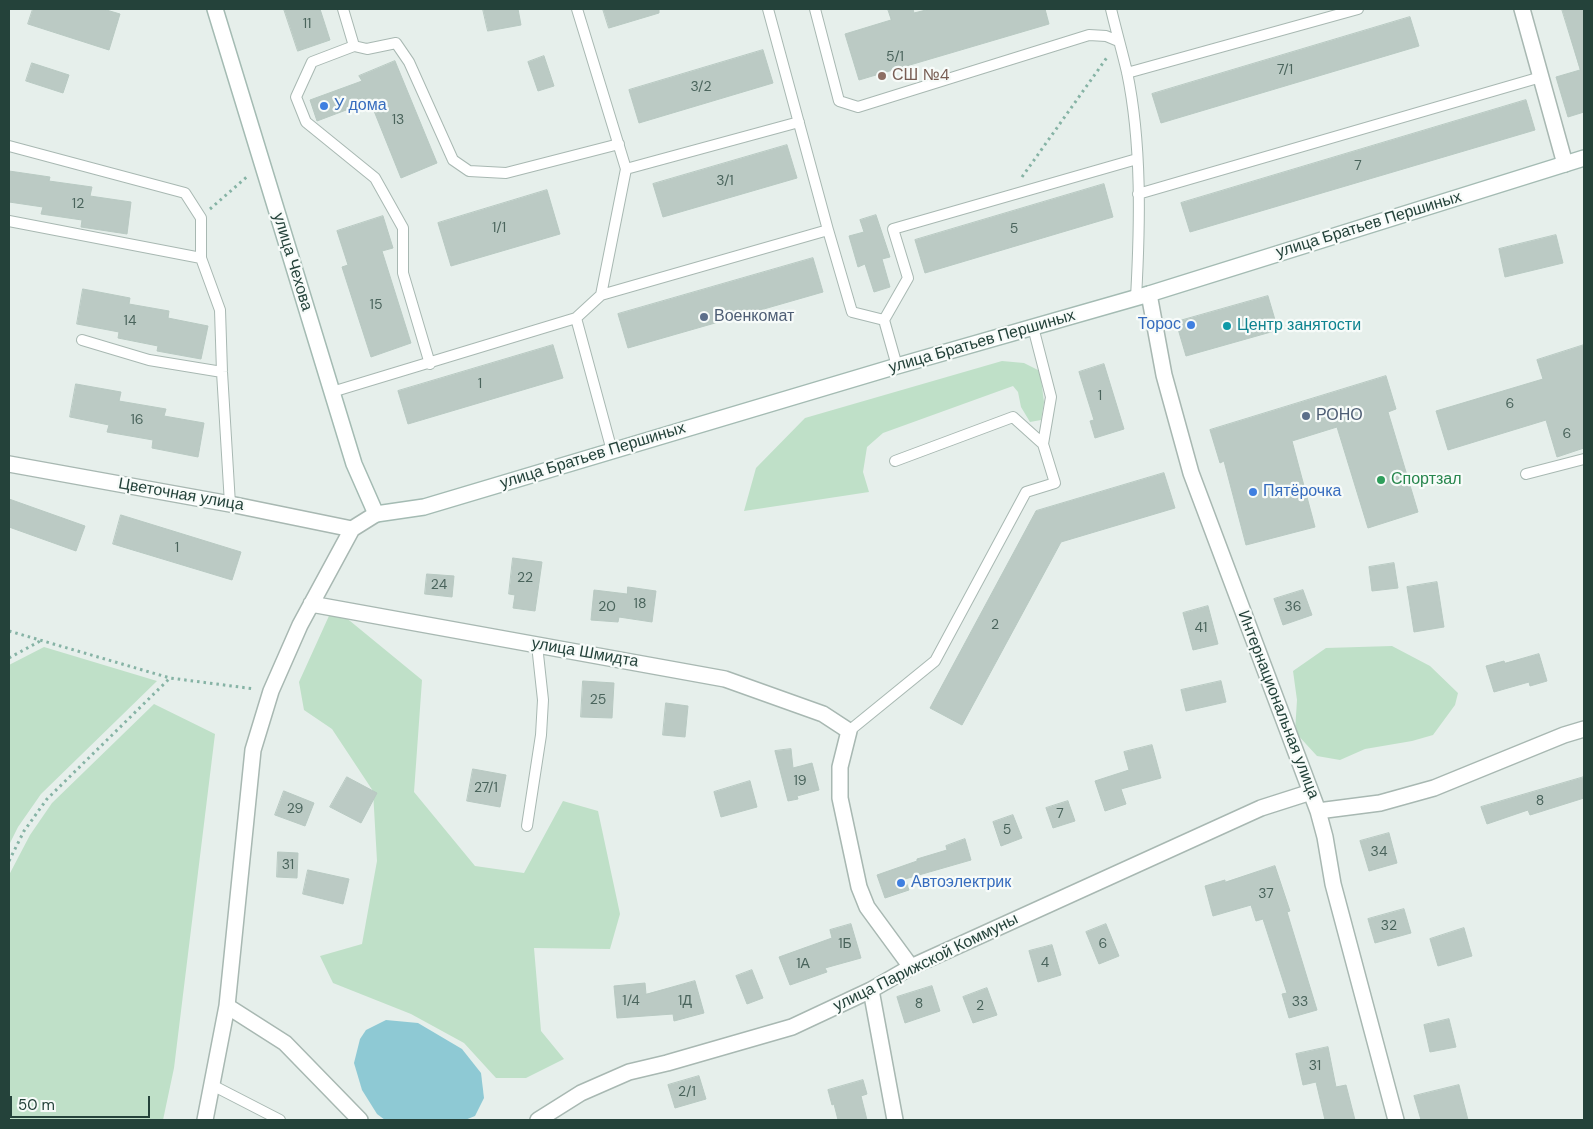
<!DOCTYPE html>
<meta charset="utf-8">
<style>
body{margin:0}
#map{position:relative;width:1593px;height:1129px;overflow:hidden;background:#e6efeb;font-family:"DM Sans",sans-serif}
canvas{display:block}
.frame{position:absolute;inset:0;border:10px solid #24423a;pointer-events:none}
.scale{position:absolute;left:10px;top:1096px;width:140px;height:22px;box-sizing:border-box;border:2px solid #24423a;border-top:0;padding-left:6px;font-size:15px;line-height:18px;white-space:nowrap;color:#24423a;-webkit-text-stroke:4px #f7fbf9;paint-order:stroke}
</style>
<div id="map">
<canvas width="1593" height="1129"></canvas>
<div class="frame"></div>
<div class="scale">50 m</div>
</div>
<script>
const context = document.querySelector('canvas').getContext('2d');
context.lineJoin = 'round';
function fill(path, color) {
  context.fillStyle = color;
  context.fill(path, 'evenodd');
}
function stroke(path, color, width, dash) {
  context.strokeStyle = color;
  context.lineWidth = width;
  context.lineCap = dash ? 'butt' : 'round';
  context.setLineDash(dash || []);
  context.stroke(path);
}
function write(font, color, halo, rows, align = 'center') {
  context.font = font + ' "DM Sans",sans-serif';
  context.lineWidth = 4.5;
  context.setLineDash([]);
  context.textBaseline = 'middle';
  context.strokeStyle = halo;
  context.fillStyle = color;
  for (const [text, x, y, turn = 0] of rows) {
    context.save();
    context.translate(x, y);
    context.rotate((+turn || 0) * Math.PI / 180);
    context.textAlign = isNaN(turn) ? turn : align;
    if (halo) context.strokeText(text, 0, 0);
    context.fillText(text, 0, 0);
    context.restore();
  }
}
fill(new Path2D(`
 M1002,361l22,2 16,8 4,31 -3,18 -11,2 -9,-15 -3,-15 -5,-6 -130,47 -16,14 -4,25 6,20 -125,19 12,-43 49,-50z
 M333,607l89,73 -8,112 61,74 49,7 39,-72 35,10 22,103 -10,35 -76,-1 7,83 23,28 -38,19h-30l-32,-35 -53,-29 -78,-31 -13,-27 42,-12 15,-83 -4,-70 -41,-62 -28,-19 -5,-28z
 M1392,646l38,20 28,27 -3,12 -22,30 -21,6 -47,8 -25,11 -23,-4 -22,-24 2,-32 -4,-29 33,-23z
 M44,647l113,34 -116,113 -23,33 -9,18v-180z
 M154,704l61,30 -41,334 -11,52h-154v-245l21,-40 22,-32z`), '#bfe0c8');
fill(new Path2D(`
 M386,1020l32,3 44,26 19,24 3,25 -9,18 -10,4h-80l-8,-6 -15,-24 -8,-27 6,-24 6,-9z`), '#8ec9d4');
const building = new Path2D(`
 M33,9h70l17,5 -11,36 -81,-26z
 M284,9h36l10,31 -32,11z
 M483,9h35l3,16 -33,6z
 M603,9h56v4l-50,15z
 M888,9h25l1,4 16,-4h115l4,15 -190,56 -14,-46 46,-14z
 M1562,9h22v103l-16,5 -12,-40 24,-7z
 M1410,17l9,29 -258,77 -9,-29z
 M763,50l10,33 -134,40 -10,-33z
 M544,56l10,30 -16,5 -10,-29z
 M395,61l42,102 -36,15 -31,-77 -53,20 -7,-21 52,-19 -3,-5z
 M32,63l37,12 -6,18 -37,-12z
 M1526,100l9,30 -345,102 -9,-29z
 M787,145l10,33 -134,39 -10,-33z
 M9,171l41,6 -1,4 43,6 -2,9 41,6 -4,32 -46,-7 1,-7 -41,-6 2,-7 -34,-5z
 M1104,184l9,33 -188,56 -10,-33z
 M547,190l13,44 -109,32 -13,-43z
 M876,215l14,42 -8,2 8,28 -16,5 -9,-28 -7,3 -9,-31 15,-4 -4,-12z
 M383,216l10,32 -11,3 29,92 -40,14 -29,-90 6,-2 -11,-34z
 M1556,235l7,28 -58,14 -6,-28z
 M813,258l10,34 -195,56 -10,-34z
 M83,289l47,9 -1,6 40,7 -1,7 40,8 -7,33 -44,-8 1,-5 -40,-8 1,-6 -42,-8z
 M1268,296l10,34 -92,26 -10,-34z
 M553,345l10,33 -155,46 -10,-33z
 M1584,345v103l-27,9 -11,-37 -98,30 -12,-39 107,-32 -6,-19z
 M1104,364l20,65 -29,9 -5,-17 4,-1 -15,-48z
 M1386,376l10,33 -8,3 30,100 -50,16 -31,-101 -45,14 23,86 -69,18 -22,-84 -4,2 -10,-33z
 M76,384l45,8 -2,9 47,8 -2,7 40,7 -6,34 -46,-9 1,-8 -46,-8 2,-7 -39,-8z
 M1164,473l11,35 -114,34 -99,183 -32,-17 106,-197z
 M9,499l76,27 -9,25 -67,-24z
 M121,515l120,37 -9,28 -119,-36z
 M513,558l29,4 -7,49 -22,-3 2,-13 -6,-1z
 M1394,563l4,25 -26,3 -3,-24z
 M427,574l27,2 -2,21 -27,-3z
 M1437,582l7,45 -30,5 -7,-45z
 M628,587l28,4 -4,31 -33,-5 -1,5 -27,-2 3,-30 33,4z
 M1303,590l9,25 -29,10 -9,-26z
 M1208,606l10,38 -25,6 -10,-37z
 M1539,654l8,27 -17,5 -1,-4 -35,10 -8,-26 18,-5 1,2z
 M583,681l31,2 -2,35 -31,-1z
 M1221,681l5,21 -40,9 -5,-21z
 M666,703l22,3 -3,31 -22,-2z
 M1152,745l9,33 -40,11 5,15 -21,7 -10,-30 34,-11 -5,-18z
 M791,749l2,19 19,-5 7,27 -22,6 1,3 -10,2 -13,-50z
 M473,769l33,6 -6,32 -33,-6z
 M347,777l30,16 -16,30 -31,-16z
 M1584,777v21l-54,17 -2,-5 -41,14 -6,-17z
 M750,781l7,26 -36,10 -7,-25z
 M284,791l30,12 -9,23 -30,-11z
 M1068,801l7,20 -22,7 -7,-20z
 M1013,815l9,23 -21,8 -8,-24z
 M1389,833l8,30 -28,8 -9,-30z
 M965,839l6,21 -66,19 4,11 -24,8 -8,-23 40,-14v-2l30,-9 -1,-4z
 M278,852l20,1 -1,25 -20,-1z
 M1275,866l15,45 -3,1 30,98 -28,8 -7,-24 5,-1 -24,-74 -7,2 -5,-16 -38,11 -8,-30 20,-6v2z
 M308,870l41,9 -6,25 -40,-10z
 M1404,909l7,24 -36,10 -7,-24z
 M851,924l10,34 -36,10 2,4 -37,13 -11,-28 53,-19 -2,-8z
 M1106,924l13,32 -20,8 -13,-32z
 M1464,928l8,28 -34,10 -8,-27z
 M1052,945l9,30 -23,7 -9,-31z
 M752,970l11,28 -16,6 -11,-28z
 M695,981l9,32 -30,8 -1,-7 -56,4 -3,-32 31,-3 1,11z
 M932,986l8,25 -35,12 -8,-26z
 M987,988l10,27 -24,8 -10,-26z
 M1449,1019l7,28 -26,5 -6,-27z
 M1328,1047l8,40 10,-2 9,35h-30l-9,-38 -13,3 -7,-31z
 M699,1076l7,23 -31,9 -7,-23z
 M863,1080l4,14 -6,2 6,24h-29l-4,-16 -2,1 -4,-15z
 M1459,1085l9,35h-47l-7,-24z`);
fill(building, '#bbcac4');
stroke(building, '#b8c9c2', 1);
const lane = new Path2D(`
 M343,9l11,37 -42,16 -16,35 10,25 69,56 28,50v45l27,91
 M768,9l60,221
 M815,9l24,92 19,6 231,-72 17,1 12,5
 M1111,9c5,21 11,42 16,63 15,72 13,153 9,226
 M354,46l13,3 29,-6 13,19 44,98 16,11 37,2 113,-29
 M1127,73l231,-64
 M9,146l176,47 16,25v40l19,52 2,62 8,132
 M626,169l173,-47
 M1138,194l403,-117
 M9,221l192,37
 M601,295l227,-65 24,82 32,8
 M576,318l36,133
 M1033,327l18,70 -8,47
 M82,340l67,20 73,12
 M897,366l-13,-46 24,-42 -15,-49 244,-70
 M332,392l244,-74 25,-23 25,-126 -49,-160
 M1526,474l58,-15
 M849,731l86,-70 91,-169 29,-9 -12,-39 -30,-27 -118,44
 M527,826l14,-91 2,-35 -6,-55
 M212,1085l68,35`);
const street = new Path2D(`
 M1522,9l43,155
 M1149,294l15,81 27,98 127,338 7,26 8,47 63,236
 M9,464l221,40 122,25
 M311,604l414,75 98,35 26,17 -9,36v31l19,89 8,20 44,60
 M1318,811l62,-8 54,-15 130,-53 20,-6
 M871,990l24,130
 M227,1006l58,37 75,77
 M205,1120l22,-114 26,-256 18,-59 29,-66 52,-96 24,-15
 M538,1120l43,-27 48,-21 38,-9 125,-36 79,-37 40,-23 350,-159 50,-16`);
const secondary = new Path2D(`
 M215,9l139,455 22,50 48,-7 473,-141 252,-72 435,-136`);
stroke(lane, '#a8b8b2', 12);
stroke(street, '#a8b8b2', 18);
stroke(secondary, '#a4bbb3', 18);
stroke(new Path2D(`
 M1022,177l86,-121
 M210,209l39,-34
 M9,631l161,47 85,11
 M9,658l33,-18
 M9,861l15,-30 23,-32 123,-121`), '#86b3a5', 3, [2.5, 4]);
stroke(lane, '#fff', 10);
stroke(street, '#fff', 15);
stroke(secondary, '#fff', 15);
for (const [x, y, r, color] of [
 [882,76,5,"#8d6e63"],
 [324,106,5,"#3f7fe0"],
 [704,317,5,"#5c6f8a"],
 [1191,325,5,"#3f7fe0"],
 [1227,326,5,"#0f9aa8"],
 [1306,416,5,"#5c6f8a"],
 [1381,480,5,"#2e9e5b"],
 [1253,492,5,"#3f7fe0"],
 [901,883,5,"#3f7fe0"]
]) {
  const dot = new Path2D();
  dot.arc(x, y, r, 0, 2 * Math.PI);
  context.fillStyle = color;
  context.fill(dot);
  stroke(dot, '#f7fbf9', 2);
}
write('14px', '#4a645c', null, [
 ["11",307,24],
 ["5/1",895,57],
 ["7/1",1285,70],
 ["3/2",701,87],
 ["13",398,120],
 ["7",1358,166],
 ["3/1",725,181],
 ["12",78,204],
 ["1/1",499,228],
 ["5",1014,229],
 ["15",376,305],
 ["14",130,321],
 ["1",480,384],
 ["1",1100,396],
 ["6",1510,404],
 ["16",137,420],
 ["6",1567,434],
 ["1",177,548],
 ["22",525,578],
 ["24",439,585],
 ["18",640,604],
 ["20",607,607],
 ["36",1293,607],
 ["2",995,625],
 ["41",1201,628],
 ["25",598,700],
 ["19",800,781],
 ["27/1",486,788],
 ["8",1540,801],
 ["29",295,809],
 ["7",1060,814],
 ["5",1007,830],
 ["34",1379,852],
 ["31",288,865],
 ["37",1266,894],
 ["32",1389,926],
 ["1Б",845,944],
 ["6",1103,944],
 ["4",1045,963],
 ["1А",803,964],
 ["1/4",631,1001],
 ["1Д",685,1001],
 ["33",1300,1002],
 ["8",919,1004],
 ["2",980,1006],
 ["31",1315,1066],
 ["2/1",687,1092]
]);
write('16px', '#785e54', '#f7fbf9', [
 ["СШ №4",892,76]
], 'left');
write('16px', '#366cbe', '#f7fbf9', [
 ["У дома",334,106],
 ["Торос",1181,325,"right"],
 ["Пятёрочка",1263,492],
 ["Автоэлектрик",911,883]
], 'left');
write('16px', '#24423a', '#f7fbf9', [
 ["улица Братьев Першиных",1369,225,-17],
 ["улица Чехова",292,262,73],
 ["улица Братьев Першиных",982,342,-16],
 ["улица Братьев Першиных",593,456,-17],
 ["Цветочная улица",181,495,10],
 ["улица Шмидта",585,653,10],
 ["Интернациональная улица",1278,705,69],
 ["улица Парижской Коммуны",926,963,-26]
]);
write('16px', '#4e5e75', '#f7fbf9', [
 ["Военкомат",714,317],
 ["РОНО",1316,416]
], 'left');
write('16px', '#0d838f', '#f7fbf9', [
 ["Центр занятости",1237,326]
], 'left');
write('16px', '#27864d', '#f7fbf9', [
 ["Спортзал",1391,480]
], 'left');
</script>
